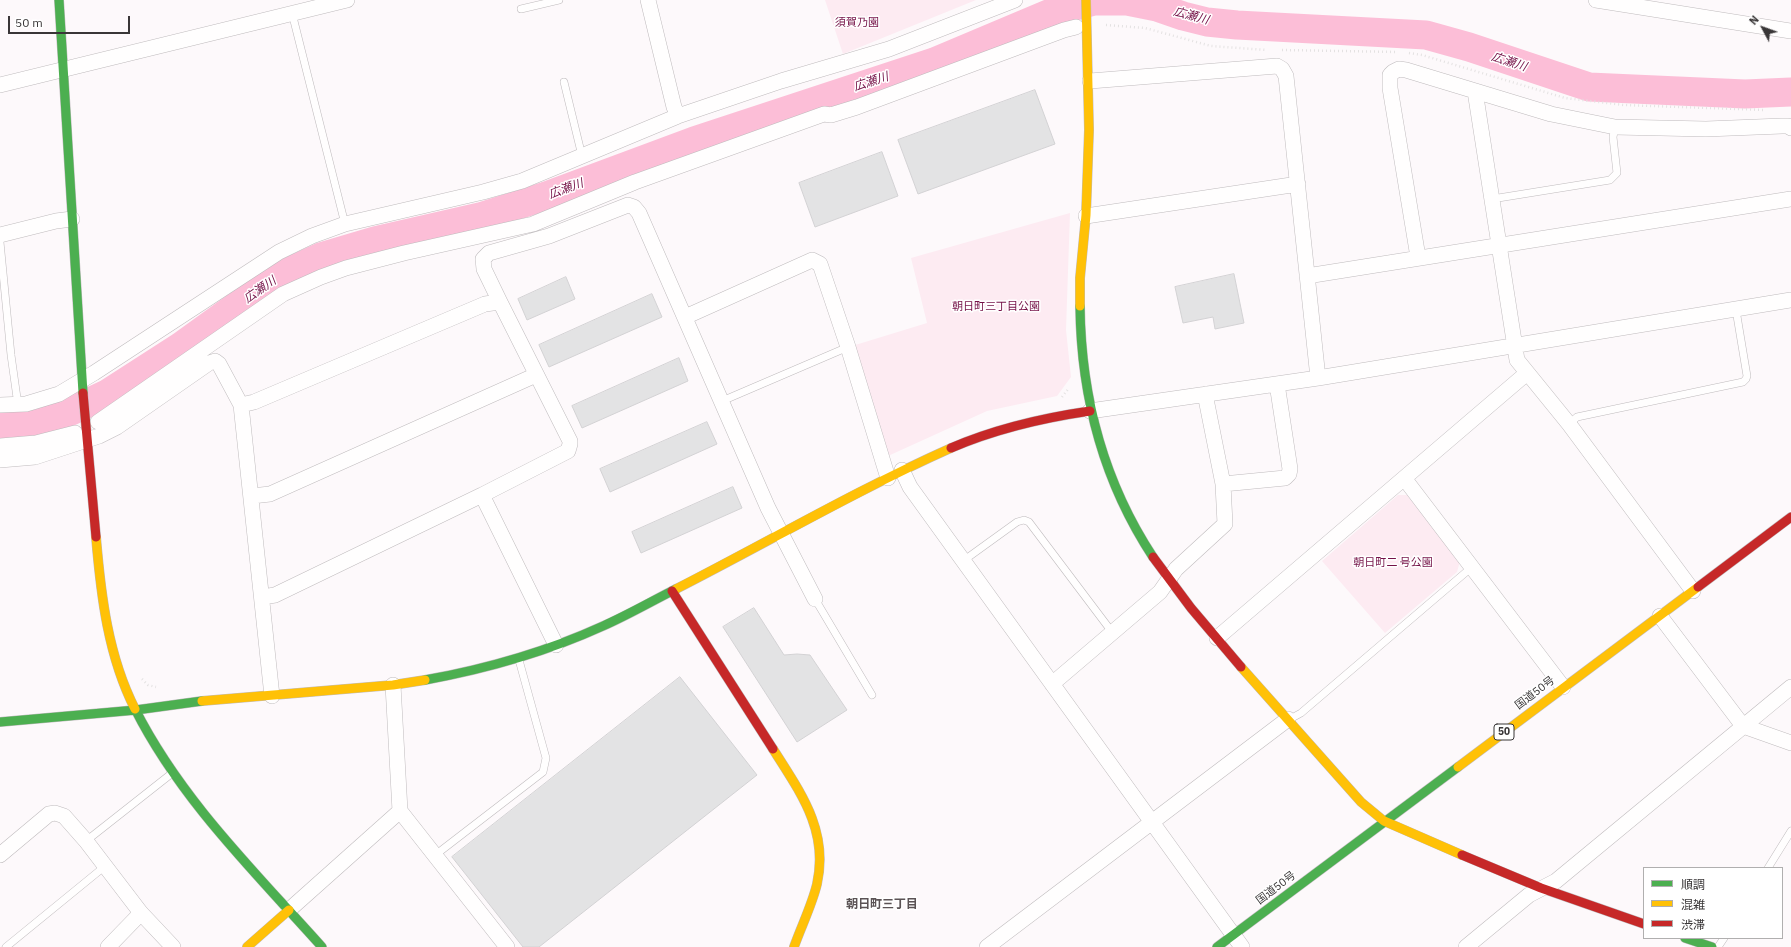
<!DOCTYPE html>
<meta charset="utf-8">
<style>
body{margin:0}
#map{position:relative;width:1791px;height:947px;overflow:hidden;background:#fdf9fb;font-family:"IBM Plex Sans","Noto Sans JP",sans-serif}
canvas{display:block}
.legend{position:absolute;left:1643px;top:867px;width:140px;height:72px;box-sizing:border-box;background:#fff;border:1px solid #b0afaf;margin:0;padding:5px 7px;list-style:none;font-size:12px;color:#393637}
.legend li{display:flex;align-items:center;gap:8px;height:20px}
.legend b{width:20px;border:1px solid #b0afaf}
.north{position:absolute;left:1743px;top:8px;width:40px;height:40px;-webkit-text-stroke:3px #fff;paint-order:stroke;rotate:311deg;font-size:11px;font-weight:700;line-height:16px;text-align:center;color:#393637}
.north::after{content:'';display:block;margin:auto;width:14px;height:18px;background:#393637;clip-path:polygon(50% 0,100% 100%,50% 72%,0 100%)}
.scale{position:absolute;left:8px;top:16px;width:122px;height:18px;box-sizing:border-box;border:2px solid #393637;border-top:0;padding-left:5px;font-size:12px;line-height:14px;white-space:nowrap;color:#393637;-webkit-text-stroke:3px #fff;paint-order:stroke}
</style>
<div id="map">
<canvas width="1791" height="947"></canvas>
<ul class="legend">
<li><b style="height:5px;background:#4caf50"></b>順調</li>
<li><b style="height:5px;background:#ffc107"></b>混雑</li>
<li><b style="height:5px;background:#c62828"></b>渋滞</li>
</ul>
<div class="north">N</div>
<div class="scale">50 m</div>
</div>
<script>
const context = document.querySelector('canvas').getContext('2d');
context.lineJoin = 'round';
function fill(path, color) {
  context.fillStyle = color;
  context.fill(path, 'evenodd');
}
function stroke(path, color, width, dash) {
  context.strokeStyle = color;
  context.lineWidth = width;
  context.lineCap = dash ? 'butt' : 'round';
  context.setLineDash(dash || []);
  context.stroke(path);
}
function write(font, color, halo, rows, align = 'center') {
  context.font = font + ' "IBM Plex Sans","Noto Sans JP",sans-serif';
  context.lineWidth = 3;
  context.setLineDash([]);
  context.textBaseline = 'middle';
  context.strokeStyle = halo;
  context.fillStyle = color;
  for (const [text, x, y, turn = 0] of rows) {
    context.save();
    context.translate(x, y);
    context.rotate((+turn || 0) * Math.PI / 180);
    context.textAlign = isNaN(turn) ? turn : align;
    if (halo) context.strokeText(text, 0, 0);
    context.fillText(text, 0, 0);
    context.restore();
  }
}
fill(new Path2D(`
 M825,0h151l-133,54z
 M1070,213l-4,117 5,47 -14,19 -70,15 -99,45 -36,-110 75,-23 -16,-65z
 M1398,495h9l53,66 -3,11 -72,61 -63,-72z`), '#fdebf2');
stroke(new Path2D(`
 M0,425l27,-1 31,-7 49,-23 73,-47 97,-70 44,-20 54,-16 105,-24 66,-21 148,-55 240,-79 119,-50 41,-11h33l30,6 26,9 24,6 30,3 189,10 43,12 120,40 156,7 46,-2`), '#fcbed7', 29);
const building = new Path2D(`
 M1035,90l20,54 -137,50 -20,-54z
 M882,152l16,44 -83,31 -16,-44z
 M1234,274l10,49 -29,6 -2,-12 -30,6 -8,-36z
 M566,277l9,22 -48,21 -9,-21z
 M652,294l10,23 -113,50 -10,-22z
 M679,358l9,23 -106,47 -10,-22z
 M707,422l10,22 -107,48 -10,-23z
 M733,487l9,21 -101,45 -9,-21z
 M754,608l30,47 13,-1 13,1 37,55 -50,32 -74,-115z
 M680,677l77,98 -218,172h-16l-71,-90z`);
fill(building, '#e3e3e4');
stroke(building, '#d3d2d4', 1);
const lane = new Path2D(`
 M521,9l38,-9
 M292,13l53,211
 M564,82l18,74
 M1492,199l118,-19 7,-7 -4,-36 2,-10
 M0,242l11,113 7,50
 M722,401l126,-54
 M1569,424l8,-7 166,-35 3,-3 1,-3 -11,-66
 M963,561l54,-39 7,-2 5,2 83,110
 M815,599l57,96
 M1290,719l11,-6 171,-146
 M86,841l85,-67
 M434,856l109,-84 3,-14 -27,-98
 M1768,868l23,-37
 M6,947l98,-80
 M1718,947l6,-9`);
const street = new Path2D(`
 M648,0l26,107 4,9
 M1596,0l195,31
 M0,85l347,-85
 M1475,91l42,269 52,64 124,167
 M1086,216l212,-32
 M0,235l56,-14 16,-2
 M1418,257l-28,-169v-13l3,-3 6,-3 7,1 145,44 64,13 91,2 76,-3h6l3,2
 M1307,276l484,-77
 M685,317l127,-57 8,4 28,83 40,131
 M1318,378l473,-78
 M0,405l26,-1 33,-10 35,-21 185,-121 33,-16 33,-12 138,-32 39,-11 156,-65 103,-35 108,-32 126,-49
 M241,405l13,-3 231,-98 15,-2
 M1090,411l228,-33 -32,-302 -4,-7 -5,-3 -187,15
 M98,422l185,-128 38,-17 25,-9 58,-15 129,-29 102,-42 189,-68 7,1 26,-8 207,-77 12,-3
 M0,446l36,-3 39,-10
 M0,460l35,-3 64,-21 18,-9 92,-64 6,-2 4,3 22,41 31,291
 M902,470l8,17 332,460
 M1404,478l159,209
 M1223,484l62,-6 4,-4 1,-5 -13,-85
 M482,495l74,150
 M252,496l18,-2 266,-119
 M263,597l12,-2 207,-100 86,-44 2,-7v-3l-70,-139 -16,-33 -1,-10 6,-6 60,-17 79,-31 6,2 5,6 129,295 47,91
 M1660,616l83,110 48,17
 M1217,638l310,-265
 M1052,684l108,-92 16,-23 49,-45 -2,-40 -18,-90
 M400,811l107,136
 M0,855l49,-41 6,-1 9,3 22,25 55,72 32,34
 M289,910l111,-99 -7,-126
 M108,947l33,-34
 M987,947l301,-228
 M1466,947l63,-52 27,-14 235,-194`);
const fast = new Path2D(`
 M59,0l24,393
 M1080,306c1,91 23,175 73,251
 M425,680c61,-11 121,-28 178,-54 25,-11 49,-25 73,-37
 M135,709c46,91 120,163 187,238
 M0,722l136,-12 66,-9
 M1685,938l27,9
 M1217,947l241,-180`);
const slow = new Path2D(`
 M1080,306v-28l6,-63 3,-85 -3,-130
 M96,537c5,59 12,119 39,172
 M676,589c92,-47 181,-99 275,-141
 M1241,667l120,135 23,19 78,34
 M202,701l191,-16 32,-5
 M773,749c27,43 56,81 44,135 -5,21 -16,43 -23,63
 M1458,767l240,-180
 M247,947l42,-37`);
const jam = new Path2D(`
 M83,393l13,144
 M951,448c44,-19 91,-30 139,-37
 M1153,557l38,51 50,59
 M1698,587l93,-70
 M672,591l101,158
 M1462,855l79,33 103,36`);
stroke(lane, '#bfbbbd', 8);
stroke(street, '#bfbbbd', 16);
stroke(fast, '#bfbbbd', 10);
stroke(slow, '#bfbbbd', 10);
stroke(jam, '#bfbbbd', 10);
stroke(new Path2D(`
 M1106,25l39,3 66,18 56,4
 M1282,50l116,2
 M1409,53l13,2 143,43 59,7 141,5
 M1062,397l7,-9
 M142,679l6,6 8,2`), '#e4e2e2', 2.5, [1, 3]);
stroke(lane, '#fffefe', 7);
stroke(street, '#fffefe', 15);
stroke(fast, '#4caf50', 9);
stroke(slow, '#ffc107', 9);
stroke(jam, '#c62828', 9);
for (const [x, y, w] of [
 [1504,732,20]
]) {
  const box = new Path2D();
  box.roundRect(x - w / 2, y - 8, w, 16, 3);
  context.fillStyle = '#fff';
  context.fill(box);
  stroke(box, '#393637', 1);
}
write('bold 10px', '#393637', null, [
 ["50",1504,732]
]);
write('11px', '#741147', '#fff', [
 ["須賀乃園",857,23],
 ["朝日町三丁目公園",996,307],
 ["朝日町二 号公園",1393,563]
]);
write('11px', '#393637', '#fff', [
 ["国道50号",1535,693,-37],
 ["国道50号",1276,888,-37]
]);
write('italic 12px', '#741147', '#fff', [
 ["広瀬川",1191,16,15],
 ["広瀬川",1509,62,18],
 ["広瀬川",871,82,-18],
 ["広瀬川",566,189,-20],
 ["広瀬川",260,290,-35]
]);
write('bold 12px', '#5b5355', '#fff', [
 ["朝日町三丁目",882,905]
]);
</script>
